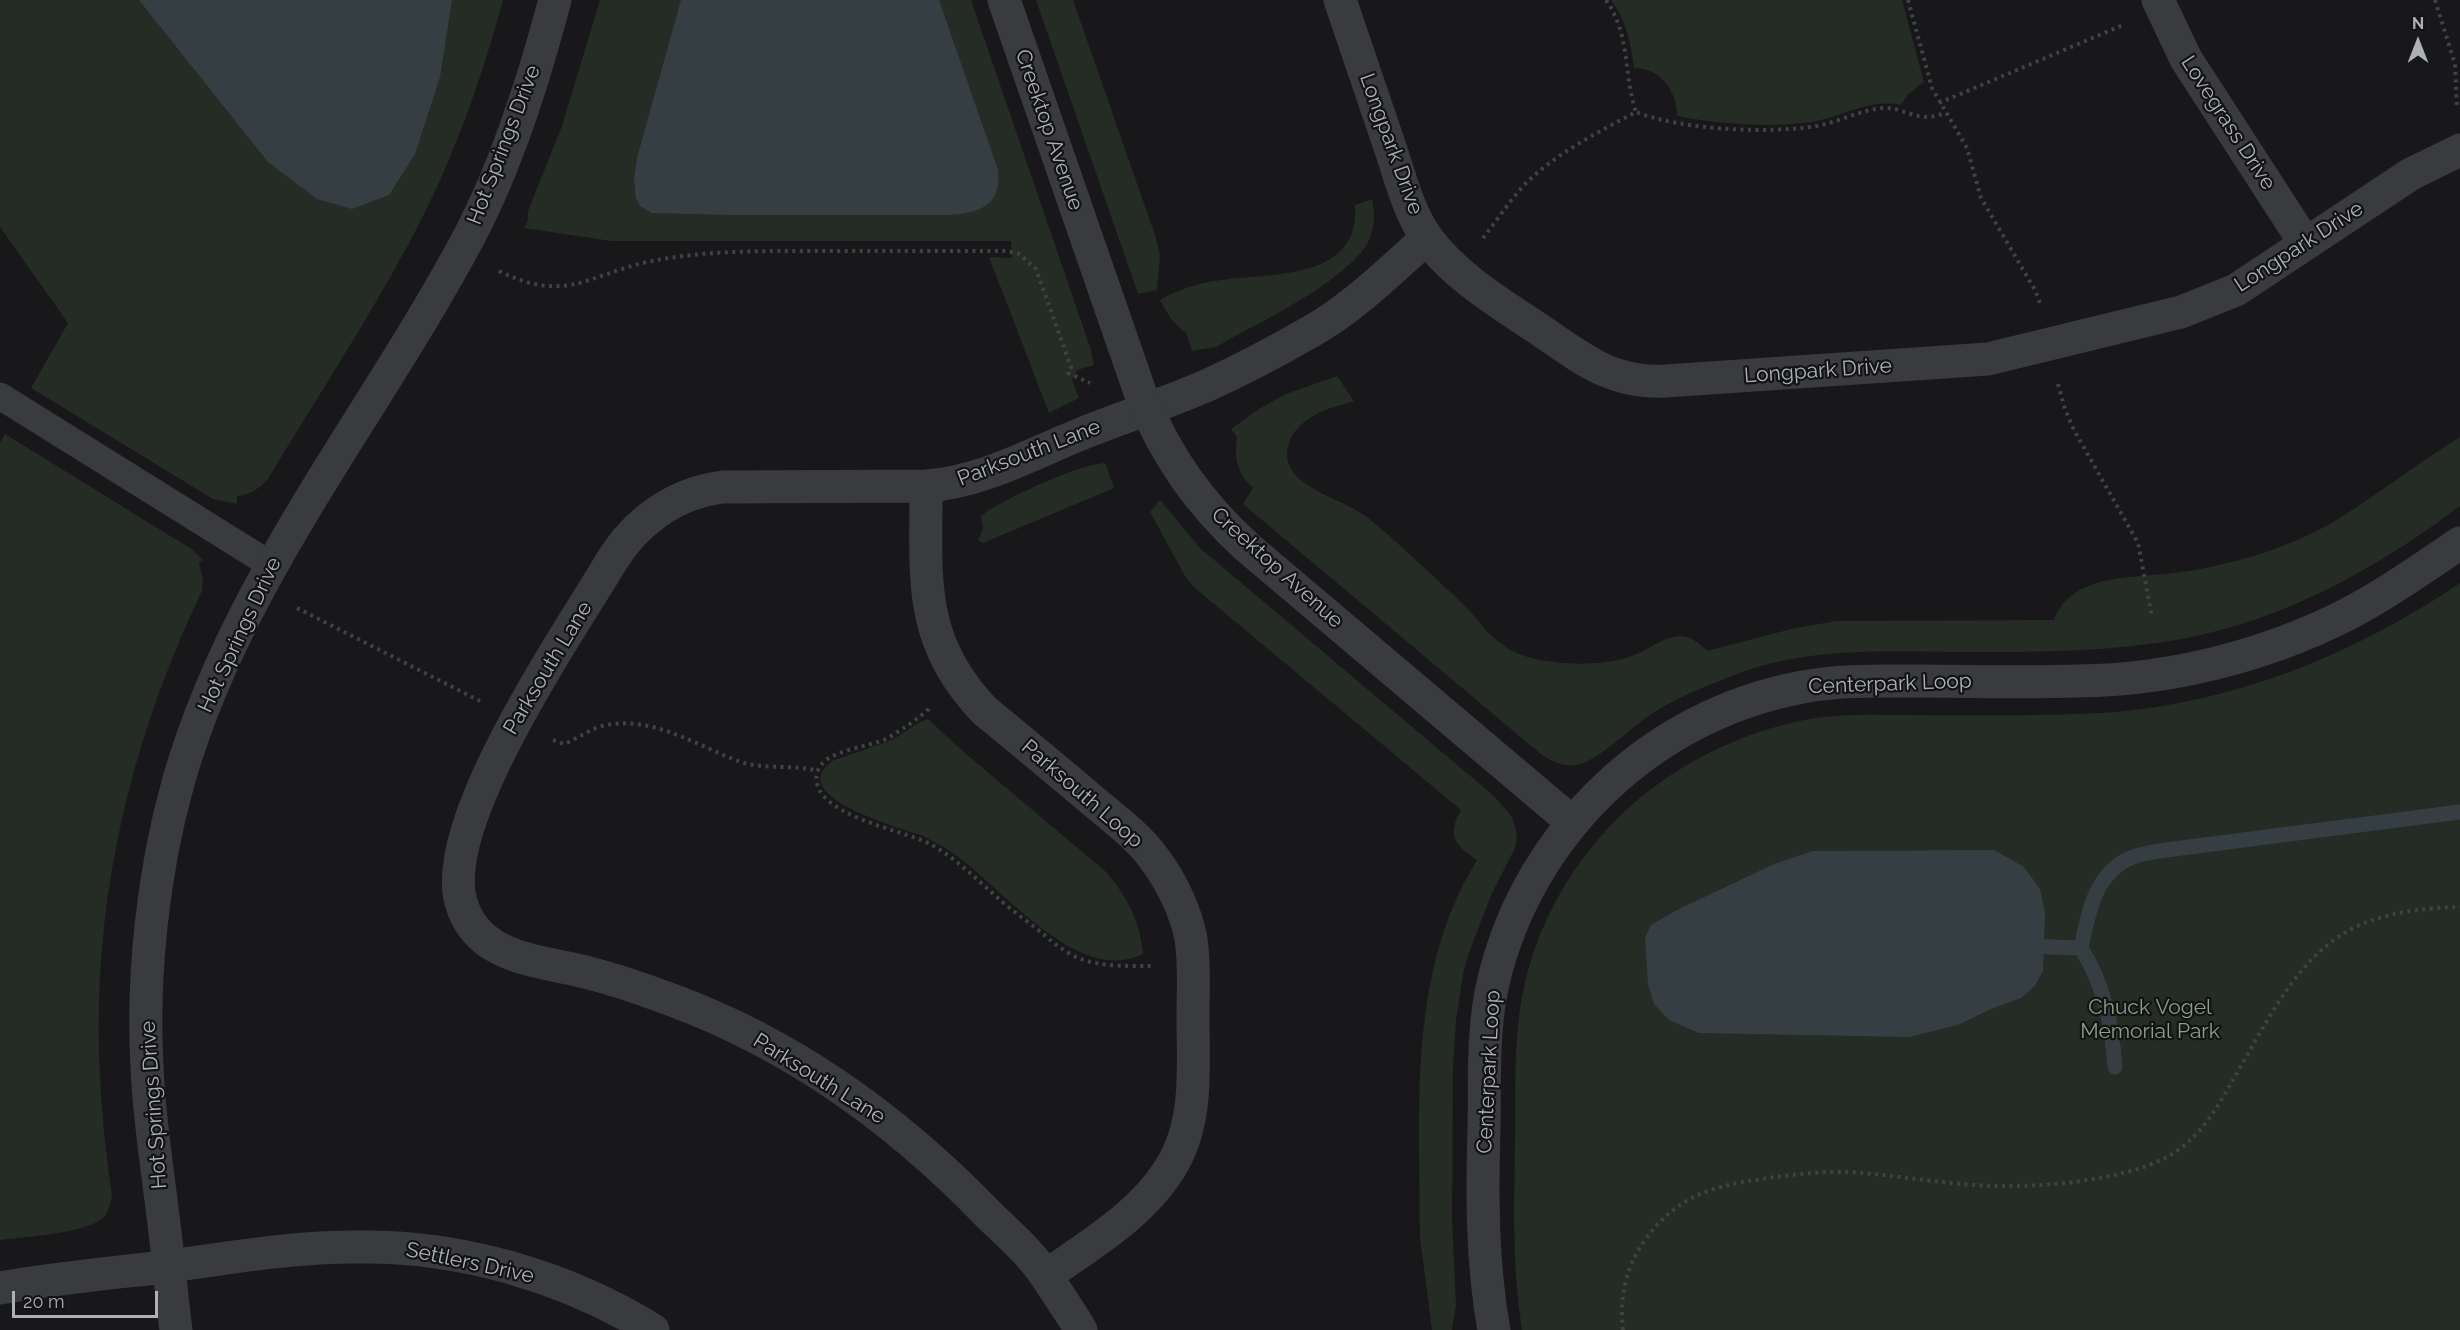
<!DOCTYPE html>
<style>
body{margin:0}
#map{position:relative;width:2460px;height:1330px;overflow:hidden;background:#18181a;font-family:Raleway,sans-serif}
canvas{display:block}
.north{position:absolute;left:2388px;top:12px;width:60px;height:60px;-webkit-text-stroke:4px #131315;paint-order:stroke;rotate:0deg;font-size:16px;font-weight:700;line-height:24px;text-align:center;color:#acb1b8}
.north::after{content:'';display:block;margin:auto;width:21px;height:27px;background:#acb1b8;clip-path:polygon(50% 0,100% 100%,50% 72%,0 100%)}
.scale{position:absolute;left:12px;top:1291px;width:146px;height:27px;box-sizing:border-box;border:3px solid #acb1b8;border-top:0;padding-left:8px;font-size:18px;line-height:21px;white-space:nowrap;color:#acb1b8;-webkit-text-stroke:4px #131315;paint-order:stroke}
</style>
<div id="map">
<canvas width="2460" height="1330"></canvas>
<div class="north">N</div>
<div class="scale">20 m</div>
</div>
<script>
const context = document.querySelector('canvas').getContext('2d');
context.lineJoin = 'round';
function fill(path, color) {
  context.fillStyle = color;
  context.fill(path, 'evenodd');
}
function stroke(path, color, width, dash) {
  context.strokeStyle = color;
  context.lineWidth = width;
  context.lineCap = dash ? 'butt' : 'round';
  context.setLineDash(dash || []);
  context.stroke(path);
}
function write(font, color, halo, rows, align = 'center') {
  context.font = font + ' Raleway,sans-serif';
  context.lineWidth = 4.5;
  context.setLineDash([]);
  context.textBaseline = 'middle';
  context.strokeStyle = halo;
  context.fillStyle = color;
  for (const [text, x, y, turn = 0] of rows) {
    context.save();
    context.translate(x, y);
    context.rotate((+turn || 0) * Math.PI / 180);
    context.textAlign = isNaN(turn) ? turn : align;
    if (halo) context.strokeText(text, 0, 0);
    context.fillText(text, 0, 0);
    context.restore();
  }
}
fill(new Path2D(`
 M0,0h503c-23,85 -53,168 -95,245 -43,80 -94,157 -140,234 -9,10 -19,16 -31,17v8l-24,-5 -182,-111 37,-65 -68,-96z
 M600,0h371l120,350 3,15 -17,5 -5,10 7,18 -30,15 -60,-156 23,1 -1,-17h-400l-87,-13 4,-8v-9l34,-85z
 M1036,0h37l83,238 4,17 -3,35 -19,4z
 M1611,0h291l22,82 -16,12 -7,11c-32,-7 -58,12 -90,17 -44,6 -90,2 -134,-6 0,-25 -16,-48 -43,-48 -3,-24 -8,-48 -23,-68z
 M1372,199c3,14 3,28 -3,41 -6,13 -17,22 -27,31 -39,32 -83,51 -126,76l-24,4 -6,-19c-13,-7 -19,-19 -26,-32 18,-11 39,-17 61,-20 48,-7 140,1 134,-75z
 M1337,376l17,25c-13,4 -27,7 -39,14 -30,16 -40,48 -9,69 19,13 41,19 61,33 33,27 64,57 95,86 14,13 23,29 38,40 13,10 30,16 46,18 25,4 59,4 83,-4 29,-9 48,-38 78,-6l88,-23 42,-7 217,-1c16,-44 71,-42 111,-46 19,-2 39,-5 58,-10 42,-9 88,-27 123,-50 39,-25 75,-53 114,-77v69c-82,62 -176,114 -278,133 -67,12 -134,13 -202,13 -84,0 -174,-8 -253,26 -28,11 -56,22 -80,39 -19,13 -44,39 -64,46 -14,6 -29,0 -41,-8l-299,-251 10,-16c-16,-15 -19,-30 -16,-51l-6,-8 28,-20 27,-15z
 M5,434l188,116 10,10 -4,2 4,19 -1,10c-62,129 -99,267 -103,411 -2,65 4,130 13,195 -2,5 -3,13 -6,18 -13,18 -82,22 -106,25v-797z
 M1105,463l9,25 -131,55 -5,-3 5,-11 -2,-13 8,-6c28,-16 84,-44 116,-47z
 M1160,500l40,48 294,248 18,21 5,17 -2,14 -23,45 -21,54 -7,22 -8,51 -3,49 -1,150 4,86 -4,25h-20l-12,-93c0,-128 -13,-264 57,-377 -21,-14 -31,-24 -16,-50l-266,-222 -10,-12 -35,-64z
 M2460,583v747h-938c-10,-63 -8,-124 -7,-187 1,-51 -2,-102 8,-151 30,-143 145,-246 286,-273 33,-6 67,-4 101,-4 55,0 111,1 166,-1 139,-3 270,-54 384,-131z
 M928,719l38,35 139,117c21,23 36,52 38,83 -68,34 -146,-75 -198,-106 -9,-5 -18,-11 -28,-14 -19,-7 -133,-38 -85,-73l60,-21 28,-18z`), '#252b25');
fill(new Path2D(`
 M139,0h313l-12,77 -25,77 -26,41 -37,14 -35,-10 -49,-37z
 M681,0h258l59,170c4,37 -20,43 -50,45h-217l-79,-2 -12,-7 -4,-7 -2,-20 3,-21z
 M1994,850l30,17 16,22 5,24 -2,58 -8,15 -14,12 -30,11 -33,16 -49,12 -210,-4 -30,-13 -15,-16 -6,-20 -3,-46 6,-13 26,-15 97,-46 39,-13z`), '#353e43');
stroke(new Path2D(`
 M2024,946l57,2
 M2115,1067c-3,-42 -11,-83 -34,-119 7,-34 14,-77 52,-91 10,-4 22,-5 33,-7l294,-38`), '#353e43', 15);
stroke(new Path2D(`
 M1606,0c25,36 17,73 30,112
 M1908,0l24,88 35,60 14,50 54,92 5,13
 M2435,0l20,64 2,45
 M1939,103l184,-78
 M1483,238c14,-18 27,-38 43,-55 31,-30 72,-51 110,-71 46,18 132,22 181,14 22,-4 43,-16 66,-18 16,-1 29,9 44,9 6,0 12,-2 18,-4
 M499,271c66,32 85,6 148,-9 57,-12 115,-11 173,-11 62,0 125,0 187,0l12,3 17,15 35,98 -3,6 22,10
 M2058,384l7,25 9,21 64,113 14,74
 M297,608l183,93
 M929,709c-13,11 -26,20 -41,29 -19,10 -65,11 -71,35 -9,42 88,57 113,71 26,14 46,35 68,54 12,11 26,21 39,31 12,10 23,20 37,27 22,11 53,10 77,10
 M553,740l11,4c13,-5 24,-14 38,-18 50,-12 94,20 139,36 25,8 52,2 77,9
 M1623,1330c-4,-32 3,-64 22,-90 31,-43 66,-54 117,-61 33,-5 66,-9 100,-6 47,4 95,13 142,13 36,0 75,-3 110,-11 23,-5 50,-13 68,-28 21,-16 35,-39 48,-62 30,-50 62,-121 113,-151 33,-21 78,-26 117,-27`), '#404245', 4, [3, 4.5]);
stroke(new Path2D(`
 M0,396l271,169`), '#3a3b3e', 27);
stroke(new Path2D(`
 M1340,0c17,50 34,100 51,150 10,30 18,63 36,88 29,40 76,67 116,94 42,29 71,52 123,49l322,-22 193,-47 55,-22 175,-116 49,-24
 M2158,0l28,59 119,184
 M926,486c0,91 -9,155 59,225 34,28 68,56 101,84 23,20 49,38 67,62 17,22 33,54 38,82 4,25 2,52 2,77 0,52 6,108 -24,154 -29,46 -80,75 -123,106
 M0,1288c57,-10 114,-15 171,-22 61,-9 123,-19 185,-19 103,-2 209,29 297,83
 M176,1330c-5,-38 -8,-76 -13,-114 -6,-50 -14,-99 -16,-149 -5,-92 6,-195 31,-284 57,-202 195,-365 292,-548 38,-73 64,-156 85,-235
 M1081,1330c-11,-18 -23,-36 -35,-54 -16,-24 -39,-43 -59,-63 -90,-93 -193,-168 -315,-213 -27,-10 -55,-20 -83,-27 -49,-13 -112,-13 -128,-71 -23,-80 108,-269 150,-340 25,-41 64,-69 112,-75l203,-1c54,-3 105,-32 155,-52 42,-17 86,-31 127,-49 35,-16 69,-34 102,-53 43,-24 80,-61 117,-94`), '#3a3b3e', 33);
stroke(new Path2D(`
 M1004,0l137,395c25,61 57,107 106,152l325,275
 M1494,1330c-12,-66 -12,-134 -10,-202 1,-49 -2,-101 10,-149 36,-148 159,-265 309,-292 36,-7 74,-6 112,-6 54,0 110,2 164,0 91,-1 186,-25 267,-66 40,-21 77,-47 114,-72`), '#3a3b3e', 33);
write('21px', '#acb1b8', '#131315', [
 ["Lovegrass Drive",2228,123,57],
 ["Creektop Avenue",1049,130,71],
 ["Longpark Drive",1391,144,70],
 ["Hot Springs Drive",504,145,-69],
 ["Longpark Drive",2299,247,-33],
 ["Longpark Drive",1818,371,-4],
 ["Parksouth Lane",1029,453,-21],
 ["Creektop Avenue",1277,568,42],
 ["Hot Springs Drive",240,635,-65],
 ["Parksouth Lane",548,668,-59],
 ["Centerpark Loop",1890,684,-2],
 ["Parksouth Loop",1082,794,41],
 ["Centerpark Loop",1489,1072,-87],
 ["Parksouth Lane",819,1079,32],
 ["Hot Springs Drive",154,1105,-94],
 ["Settlers Drive",470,1263,12]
]);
write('21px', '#87a086', '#131315', [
 ["Chuck Vogel",2150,1008],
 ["Memorial Park",2150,1032]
]);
</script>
